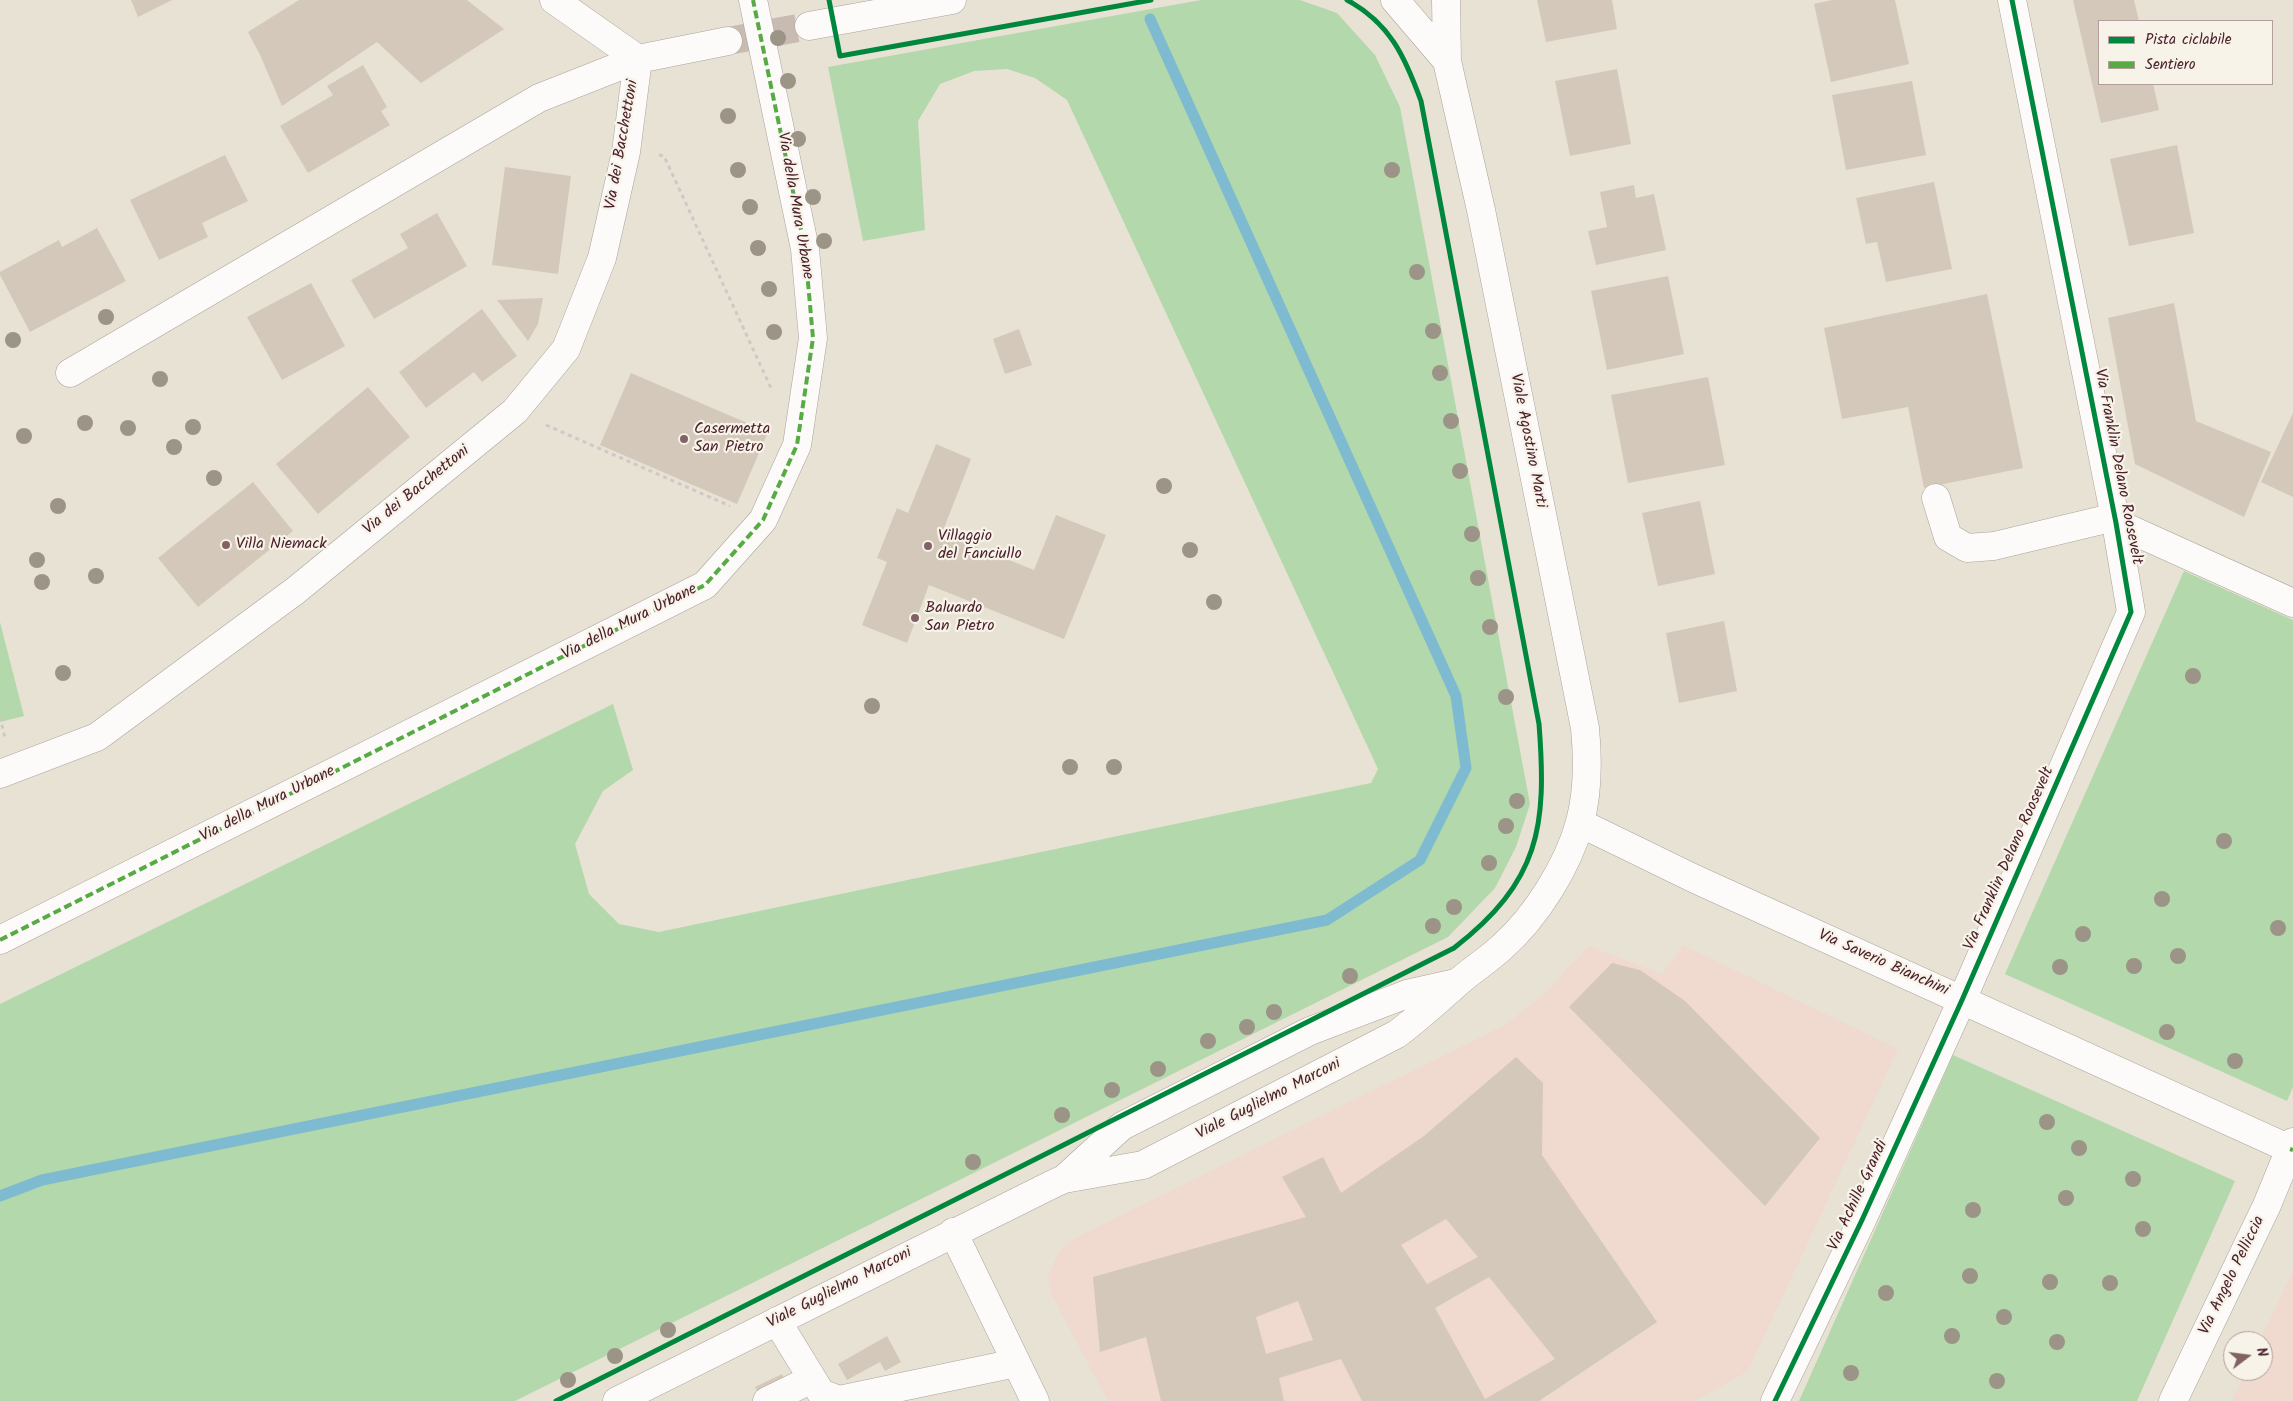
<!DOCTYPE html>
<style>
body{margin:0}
#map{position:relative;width:2293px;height:1401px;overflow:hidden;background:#e8e2d4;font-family:Kalam,sans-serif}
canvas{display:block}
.legend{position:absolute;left:2098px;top:20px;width:175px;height:65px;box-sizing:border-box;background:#f7f3e8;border:1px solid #b29e9c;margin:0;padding:6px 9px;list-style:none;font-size:15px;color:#4a1f2b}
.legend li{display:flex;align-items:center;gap:10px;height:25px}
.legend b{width:25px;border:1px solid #b29e9c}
.north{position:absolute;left:2223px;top:1331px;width:50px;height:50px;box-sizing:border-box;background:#f7f3e8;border:1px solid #b29e9c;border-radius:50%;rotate:75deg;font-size:14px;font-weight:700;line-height:20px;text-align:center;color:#4a1f2b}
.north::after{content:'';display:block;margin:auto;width:18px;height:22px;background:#816366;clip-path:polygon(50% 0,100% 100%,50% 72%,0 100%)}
</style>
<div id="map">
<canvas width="2293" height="1401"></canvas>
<ul class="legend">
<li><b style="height:6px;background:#00873e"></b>Pista ciclabile</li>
<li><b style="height:6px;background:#57aa44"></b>Sentiero</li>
</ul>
<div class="north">N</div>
</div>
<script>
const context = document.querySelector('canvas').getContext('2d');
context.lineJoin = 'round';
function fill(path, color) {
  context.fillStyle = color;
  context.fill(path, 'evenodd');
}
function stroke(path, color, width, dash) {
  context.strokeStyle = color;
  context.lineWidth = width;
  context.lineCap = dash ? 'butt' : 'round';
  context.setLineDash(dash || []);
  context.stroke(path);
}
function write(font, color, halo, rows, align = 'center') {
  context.font = font + ' Kalam,sans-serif';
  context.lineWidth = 4.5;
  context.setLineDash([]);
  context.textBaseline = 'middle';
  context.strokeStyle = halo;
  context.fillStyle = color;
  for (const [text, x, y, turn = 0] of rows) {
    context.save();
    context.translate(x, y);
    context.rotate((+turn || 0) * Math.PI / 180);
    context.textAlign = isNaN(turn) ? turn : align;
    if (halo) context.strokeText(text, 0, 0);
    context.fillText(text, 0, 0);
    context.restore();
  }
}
fill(new Path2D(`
 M1683,945l215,104 -150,322 -53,30h-587l-57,-107 -3,-17 9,-22 11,-13 437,-217 39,-31 45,-48 73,28z
 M2293,1270v131h-61l14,-30h17v-30h-3z`), '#f0d9ce');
fill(new Path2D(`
 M1201,0h99l37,13 38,42 25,52 130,697 -14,43 -21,41 -47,49 -933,464h-515v-397l613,-300 20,66 -30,21 -28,53 14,50 30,30 40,8 712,-149 7,-14 -311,-669 -32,-22 -28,-9 -33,2 -34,13 -22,37 7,109 -62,11 -35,-174z
 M2184,571l109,49v467l-6,14 -282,-127z
 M0,622l24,94 -24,6z
 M1953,1055l282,126 -98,220h-338z`), '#b3d8ab');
stroke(new Path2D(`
 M0,1196l42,-16 1285,-260 93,-60 46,-92 -10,-72 -306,-677`), '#7ebbd0', 11);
fill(new Path2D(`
 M131,0h41l-34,17z
 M299,0h168l37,29 -83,54 -44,-41 -95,64 -22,-51 -12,-23z
 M1537,0h75l5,29 -71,13z
 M1832,0h63l14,64 -78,18 -17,-78z
 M2073,0h61l5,21h-40v63h54l6,26 -58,13z
 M363,65l24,42 -6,4 9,14 -82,48 -28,-47 53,-31 -6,-9z
 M1617,69l14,75 -61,12 -15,-75z
 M1912,81l14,74 -80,15 -14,-75z
 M2177,145l17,88 -65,13 -19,-87z
 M225,155l23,46 -46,22 6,14 -49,23 -29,-60z
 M505,167l66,9 -13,98 -66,-9z
 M1934,182l18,87 -66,13 -9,-40 -11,2 -10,-46z
 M1634,185l2,13 18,-4 12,56 -70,15 -8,-34 19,-4 -7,-35z
 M437,213l30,53 -93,53 -23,-39 57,-32 -8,-14z
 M97,228l29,53 -96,51 -30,-57v-3l59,-32 3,7z
 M1668,276l16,78 -77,16 -16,-79z
 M311,283l34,63 -63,34 -35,-63z
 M1987,294l36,174 -99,20 -16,-81 -66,12 -18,-91z
 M543,298l-5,26 -10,17 -31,-41z
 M2174,303l22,118 75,31 -27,65 -109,-53 -27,-146z
 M482,309l35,47 -35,26 -8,-10 -48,36 -27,-36z
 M1019,329l13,36 -27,9 -12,-35z
 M631,373l137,59 -31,72 -137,-59z
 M1708,377l17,88 -97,18 -17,-88z
 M368,387l42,50 -92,77 -42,-50z
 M2293,413v84l-32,-15z
 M936,444l35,15 -29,74 92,37 22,-55 50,20 -42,104 -135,-54 -22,58 -45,-18 25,-63 -10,-4 20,-50 11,5z
 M253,482l40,49 -95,76 -40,-49z
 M1700,501l15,73 -57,12 -16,-73z
 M1724,621l13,70 -58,12 -13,-70z
 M1612,963l28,7 45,31 135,137 -55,68 -196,-199z
 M1516,1057l27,26 -1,72 115,167 -118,79h-177l-21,-42 -62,19 5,23h-123l-15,-64 -46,15 -7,-75 213,-60 -24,-40 41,-20 18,36 83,-57zM1446,1219l32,38 -51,27 -26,-39zM1489,1277l66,82 -70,40 -50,-91zM1298,1301l15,39 -47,14 -10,-37z
 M887,1336l14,26 -16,9 -5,-9 -33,18 -9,-16z
 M782,1374l13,27h-33l-7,-14z`), '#d4c8bb');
stroke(new Path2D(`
 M728,41l81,-15`), '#c8bbb2', 28, [28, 14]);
const minor = new Path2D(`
 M554,0l84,59
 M809,26l143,-26
 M70,373l469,-275 99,-39 90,-18
 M1936,498l12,39 19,11 27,-2 121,-29
 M2116,523l177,80
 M0,774l97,-37 198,-146 220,-180 51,-62 36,-91 24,-106 12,-93
 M1580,823l115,56 595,270 3,-7
 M0,940l705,-355 58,-65 34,-75 16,-107 -8,-89 -52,-249
 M953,1232l82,169
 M777,1321l44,72 18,7 177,-37
 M767,1401l45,-22
 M1775,1401l87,-181 100,-220 169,-388 -15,-89 -104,-523
 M2173,1401l94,-196 23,-56 3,1`);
const major = new Path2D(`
 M1395,0l52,61 -1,-61
 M1064,1179l58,-53 188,-95 97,-37 49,-11
 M617,1401l438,-218 9,-4 79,-14 254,-131c20,-15 39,-32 58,-49 15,-14 32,-24 47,-38 34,-30 66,-81 78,-125 8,-30 8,-63 5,-94l-104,-518 -34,-149`);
stroke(minor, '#aba29c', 29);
stroke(major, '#aba29c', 29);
stroke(new Path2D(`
 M659,155l5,1 107,232
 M546,425l184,81
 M0,717l5,21`), '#cec9c7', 3, [4, 4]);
stroke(minor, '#fcfbf9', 28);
stroke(major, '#fcfbf9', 28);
stroke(new Path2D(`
 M0,940l705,-355 58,-65 34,-75 16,-107 -8,-89 -52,-249
 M2290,1149l3,1`), '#57aa44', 4, [8, 4]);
stroke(new Path2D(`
 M829,0l11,56 311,-56
 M556,1401l898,-453c86,-67 93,-121 85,-224l-118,-623c-16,-44 -31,-78 -74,-101
 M1775,1401l87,-181 100,-220 169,-388 -15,-89 -104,-523`), '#00873e', 5);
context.fillStyle = '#9c9487';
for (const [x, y] of [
 [778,38],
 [788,81],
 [728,116],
 [798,139],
 [738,170],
 [1392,170],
 [813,197],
 [750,207],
 [824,241],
 [758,248],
 [1417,272],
 [769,289],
 [106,317],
 [1433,331],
 [774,332],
 [13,340],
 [1440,373],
 [160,379],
 [1451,421],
 [85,423],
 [193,427],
 [128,428],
 [24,436],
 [174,447],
 [1460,471],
 [214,478],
 [1164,486],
 [58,506],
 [1472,534],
 [1190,550],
 [37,560],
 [96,576],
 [1478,578],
 [42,582],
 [1214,602],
 [1490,627],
 [63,673],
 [2193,676],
 [1506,697],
 [872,706],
 [1070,767],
 [1114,767],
 [1517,801],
 [1506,826],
 [2224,841],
 [1489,863],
 [2162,899],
 [1454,907],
 [1433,926],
 [2278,928],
 [2083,934],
 [2178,956],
 [2134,966],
 [2060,967],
 [1350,976],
 [1274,1012],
 [1247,1027],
 [2167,1032],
 [1208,1041],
 [2235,1061],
 [1158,1069],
 [1112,1090],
 [1062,1115],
 [2047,1122],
 [2079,1148],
 [973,1162],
 [2133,1179],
 [2066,1198],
 [1973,1210],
 [2143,1229],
 [1970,1276],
 [2050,1282],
 [2110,1283],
 [1886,1293],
 [2004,1317],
 [668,1330],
 [1952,1336],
 [2057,1342],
 [615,1356],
 [1851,1373],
 [568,1380],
 [1997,1381]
]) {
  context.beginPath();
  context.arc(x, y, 8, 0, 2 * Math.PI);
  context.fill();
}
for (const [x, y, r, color] of [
 [684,439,5,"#816366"],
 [226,545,5,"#816366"],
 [928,546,5,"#816366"],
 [915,618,5,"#816366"]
]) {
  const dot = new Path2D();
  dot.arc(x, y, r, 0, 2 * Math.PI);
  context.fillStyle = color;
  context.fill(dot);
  stroke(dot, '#f7f3e8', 2);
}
write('16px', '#4a1f2b', '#f7f3e8', [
 ["Via dei Bacchettoni",623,145,-80],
 ["Via della Mura Urbane",794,206,80],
 ["Viale Agostino Marti",1527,441,79],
 ["Via Franklin Delano Roosevelt",2117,467,79],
 ["Via dei Bacchettoni",417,491,-39],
 ["Via della Mura Urbane",630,623,-27],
 ["Via della Mura Urbane",268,805,-27],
 ["Via Franklin Delano Roosevelt",2010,859,-66],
 ["Via Saverio Bianchini",1883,964,24],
 ["Viale Guglielmo Marconi",1269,1100,-27],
 ["Via Achille Grandi",1859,1196,-65],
 ["Via Angelo Pelliccia",2233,1276,-64],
 ["Viale Guglielmo Marconi",840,1289,-27]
]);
write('16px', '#4a1f2b', '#f7f3e8', [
 ["Casermetta",694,430],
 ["San Pietro",694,448],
 ["Villaggio",938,537],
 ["del Fanciullo",938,555],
 ["Villa Niemack",236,545],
 ["Baluardo",925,609],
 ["San Pietro",925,627]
], 'left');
</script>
